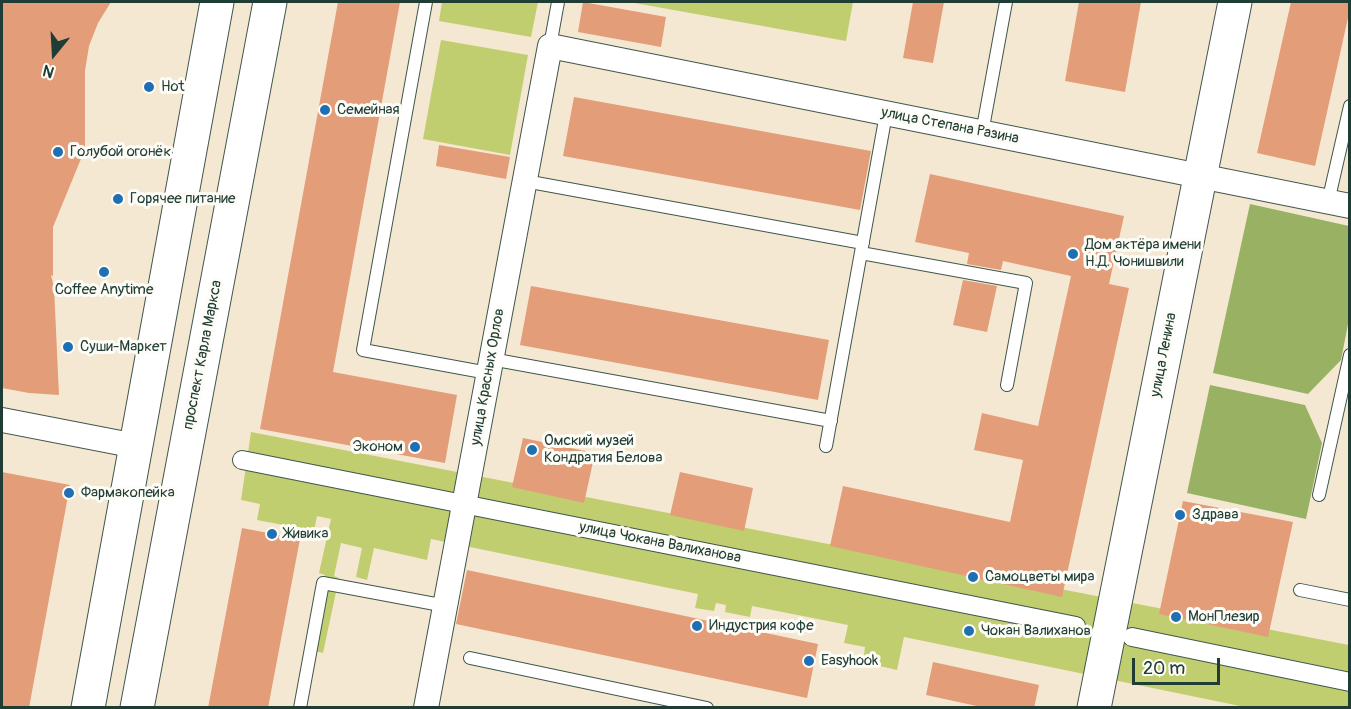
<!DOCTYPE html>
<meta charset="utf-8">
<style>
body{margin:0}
#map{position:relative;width:1351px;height:709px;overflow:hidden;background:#f5e8d2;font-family:Pangolin,sans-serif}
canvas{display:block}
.frame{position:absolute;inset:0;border:3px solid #1f3d34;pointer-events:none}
.north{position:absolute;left:24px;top:24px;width:60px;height:60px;-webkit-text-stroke:4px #fdfcf7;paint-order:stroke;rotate:198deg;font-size:16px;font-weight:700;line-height:24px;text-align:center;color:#1f3d34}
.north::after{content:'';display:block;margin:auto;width:21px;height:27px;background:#1f3d34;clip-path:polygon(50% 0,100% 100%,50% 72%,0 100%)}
.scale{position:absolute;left:1132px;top:658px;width:88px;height:27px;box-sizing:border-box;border:3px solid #1f3d34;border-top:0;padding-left:8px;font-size:18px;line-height:21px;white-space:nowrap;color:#1f3d34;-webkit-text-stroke:4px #fdfcf7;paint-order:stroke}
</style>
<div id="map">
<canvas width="1351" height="709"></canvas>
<div class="frame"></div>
<div class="north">N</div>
<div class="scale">20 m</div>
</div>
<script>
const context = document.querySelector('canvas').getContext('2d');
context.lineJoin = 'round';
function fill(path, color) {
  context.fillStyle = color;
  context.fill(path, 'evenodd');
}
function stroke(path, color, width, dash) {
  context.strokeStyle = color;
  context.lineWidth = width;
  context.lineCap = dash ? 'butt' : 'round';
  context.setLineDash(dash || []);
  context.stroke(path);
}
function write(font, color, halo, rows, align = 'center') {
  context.font = font + ' Pangolin,sans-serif';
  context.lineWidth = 6;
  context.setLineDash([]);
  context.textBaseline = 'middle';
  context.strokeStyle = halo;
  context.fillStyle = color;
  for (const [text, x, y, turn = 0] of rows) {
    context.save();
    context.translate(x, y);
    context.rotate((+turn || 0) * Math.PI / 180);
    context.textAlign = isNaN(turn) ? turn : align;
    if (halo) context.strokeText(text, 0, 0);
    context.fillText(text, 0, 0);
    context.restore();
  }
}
fill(new Path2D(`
 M442,2h96l-7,35 -92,-16z
 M629,2h224l-7,39z
 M441,40l87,15 -18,100 -87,-16z
 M251,432l1098,213v62h-104l-341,-70 -7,33 -34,-8 2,-15 -21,-4 4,-18 -96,-19 -2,11 -25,-5 1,-7 -10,-2 -2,8 -19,-3 3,-14 -267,-55 -4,21 -53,-12 -7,32 -11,-3 6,-29 -21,-5 -7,33 5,2 -16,75 -14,-3 16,-75 -6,-2 12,-54 -14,-3 -3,15 -57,-11 3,-16 -19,-4z`), '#c0ce70');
fill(new Path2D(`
 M1250,204l99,22v93l-8,41 -33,34 -95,-21z
 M1210,385l95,20 17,38 -16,76 -119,-26z`), '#98b162');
fill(new Path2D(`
 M2,2h109l-13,21 -9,23 -4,25v78l-32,78v49l-2,-1 3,12 5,108 -30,-2 -27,-5z
 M338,2h62l-67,370 124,23 -12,68 -185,-34z
 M583,2l83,15 -5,30 -83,-15z
 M913,2h31l-11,61 -30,-5z
 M1079,2h62l-16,90 -60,-11z
 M1291,2h59v7l-35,157 -58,-13z
 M574,97l297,54 -11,59 -297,-54z
 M439,145l71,12 -4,22 -70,-13z
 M930,174l194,42 -15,68 20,4 -67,309 -232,-51 13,-60 167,36 13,-62 -49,-10 8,-37 56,13 33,-150 -68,-15 -2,9 -34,-6 2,-11 -54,-11z
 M963,280l34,6 -10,46 -34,-7z
 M531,286l298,54 -11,60 -298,-55z
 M523,438l72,15 -11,50 -72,-16z
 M2,472l68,13 -41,223h-27z
 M680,472l73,16 -9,43 -74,-16z
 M1183,501l110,21 -25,115 -109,-23z
 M242,528l58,11 -32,169h-60z
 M467,570l351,74 -11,54 -351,-74z
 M933,662l106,23 -5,23h-48l-60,-13z`), '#e49d79');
const service = new Path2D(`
 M426,2l-63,348 125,23
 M550,46l8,-44
 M982,133l24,-131
 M525,181l338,62
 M1328,202l22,-96
 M861,253l165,30 -19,102
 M491,359l340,62
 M826,446l60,-332
 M1319,495l31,-140
 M1300,590l50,10
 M470,658l237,50
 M300,708l23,-125 123,23`);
const pedestrian = new Path2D(`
 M242,460l834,166
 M1132,637l218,45`);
const minor = new Path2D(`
 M2,420l134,26
 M426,708l124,-662 800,160`);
const primary = new Path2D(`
 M88,708l129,-706
 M137,708l133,-706
 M1094,708l141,-706`);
stroke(service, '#3f574c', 14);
stroke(pedestrian, '#3f574c', 20);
stroke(minor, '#3f574c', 26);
stroke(primary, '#3f574c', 35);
stroke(service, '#fff', 12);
stroke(pedestrian, '#fff', 18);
stroke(minor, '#fff', 24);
stroke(primary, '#fff', 33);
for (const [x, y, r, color] of [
 [149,87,6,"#1f6fb2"],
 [325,110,6,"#1f6fb2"],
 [58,152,6,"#1f6fb2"],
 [118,199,6,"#1f6fb2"],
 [1073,254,6,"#1f6fb2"],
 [104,272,6,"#1f6fb2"],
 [68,347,6,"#1f6fb2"],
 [415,447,6,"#1f6fb2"],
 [532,450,6,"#1f6fb2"],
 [69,493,6,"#1f6fb2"],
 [1180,515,6,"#1f6fb2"],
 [272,534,6,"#1f6fb2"],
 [973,577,6,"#1f6fb2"],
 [1176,617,6,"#1f6fb2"],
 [697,626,6,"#1f6fb2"],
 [969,631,6,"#1f6fb2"],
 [809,661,6,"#1f6fb2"]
]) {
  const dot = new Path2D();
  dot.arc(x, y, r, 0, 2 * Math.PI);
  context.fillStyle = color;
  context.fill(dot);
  stroke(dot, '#fdfcf7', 2);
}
write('15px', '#1f3d34', '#fdfcf7', [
 ["Hot",161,87],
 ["Семейная",337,110],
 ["Голубой огонёк",70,152],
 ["Горячее питание",130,199],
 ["Дом актёра имени",1085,245],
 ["Н.Д. Чонишвили",1085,262],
 ["Coffee Anytime",104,290,"center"],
 ["Суши-Маркет",80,347],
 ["Омский музей",544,441],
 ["Кондратия Белова",544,458],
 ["Эконом",403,447,"right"],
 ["Фармакопейка",81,493],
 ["Здрава",1192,515],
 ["Живика",284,534],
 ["Самоцветы мира",985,577],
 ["МонПлезир",1188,617],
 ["Индустрия кофе",709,626],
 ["Чокан Валиханов",981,631],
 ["Easyhook",821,661]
], 'left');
write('15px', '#1f3d34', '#fdfcf7', [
 ["улица Степана Разина",950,126,11],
 ["проспект Карла Маркса",203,355,-79],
 ["улица Ленина",1164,355,-79],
 ["улица Красных Орлов",488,377,-80],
 ["улица Чокана Валиханова",660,543,11]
]);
</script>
